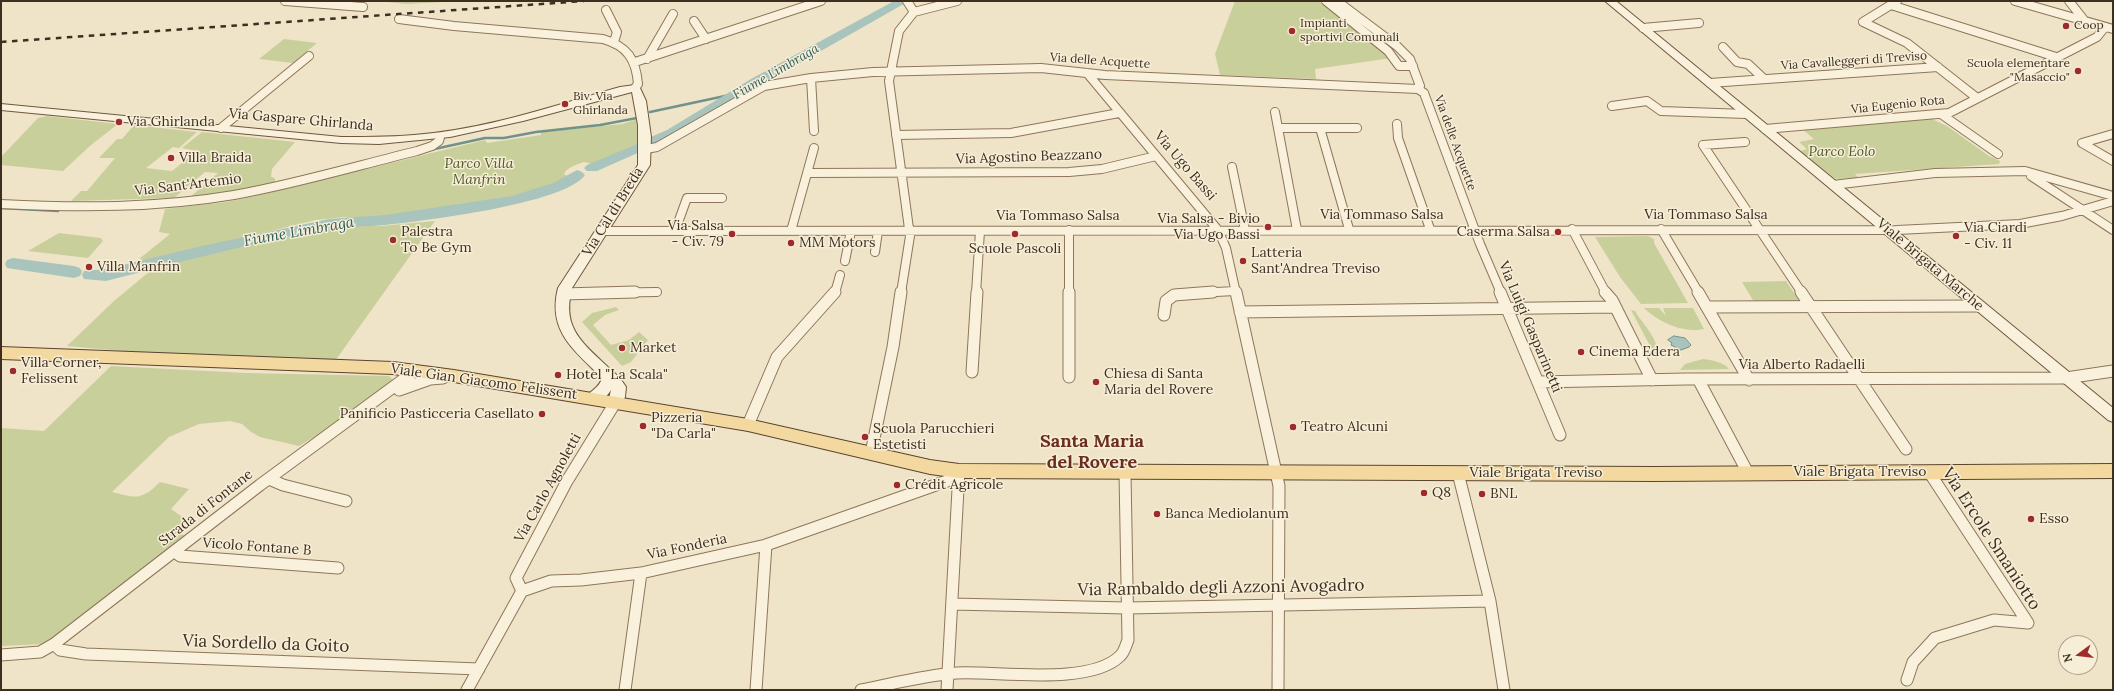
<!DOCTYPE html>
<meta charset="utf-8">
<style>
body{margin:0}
#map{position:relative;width:2114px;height:691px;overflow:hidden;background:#f0e4c8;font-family:Lora,serif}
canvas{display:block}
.frame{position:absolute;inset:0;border:2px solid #3d2e20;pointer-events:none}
.north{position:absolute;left:2058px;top:635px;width:40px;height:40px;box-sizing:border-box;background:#f7eed8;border:1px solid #ada18e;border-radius:50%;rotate:255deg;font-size:11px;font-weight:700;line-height:16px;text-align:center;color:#3d2e20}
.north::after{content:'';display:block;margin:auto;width:14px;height:18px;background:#9e2a2b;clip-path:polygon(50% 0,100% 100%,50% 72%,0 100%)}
</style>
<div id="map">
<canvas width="2114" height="691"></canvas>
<div class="frame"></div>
<div class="north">N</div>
</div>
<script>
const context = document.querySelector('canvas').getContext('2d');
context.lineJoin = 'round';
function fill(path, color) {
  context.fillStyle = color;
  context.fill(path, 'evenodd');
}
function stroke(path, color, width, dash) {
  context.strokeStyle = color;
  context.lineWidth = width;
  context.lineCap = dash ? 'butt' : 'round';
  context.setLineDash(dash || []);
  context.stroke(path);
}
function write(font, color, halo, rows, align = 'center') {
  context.font = font + ' Lora,serif';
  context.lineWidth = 3;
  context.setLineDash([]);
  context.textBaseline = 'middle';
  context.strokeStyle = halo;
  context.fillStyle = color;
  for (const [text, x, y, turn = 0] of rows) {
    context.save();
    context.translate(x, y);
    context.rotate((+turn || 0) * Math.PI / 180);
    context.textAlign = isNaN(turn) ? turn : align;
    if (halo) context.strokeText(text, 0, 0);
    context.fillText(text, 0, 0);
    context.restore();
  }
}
fill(new Path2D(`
 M325,1h139l-58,3 -29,-3 -17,2z
 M1235,1h88l69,57 -77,11 1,10 -96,-4 -5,-21z
 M284,39l33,4 -24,20 -34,-4z
 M47,116l71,8 -27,21 -28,26 -62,-6v-8l37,-39z
 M638,119l3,24 -5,1 1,3 -45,17 -8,-2c-6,2 -17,5 -20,12l5,3 -43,18 -127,21 -28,3 -26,-2 -29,3 -168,41 -9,-2 31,-25 -11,-2 6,-23 61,-7 29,-6 230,-56 2,3 54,-8v-3l81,-8z
 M1932,119l15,7 42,30 11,5 -1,3 -144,10 4,4 -21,1 -4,-1 -34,-27 7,-2 -8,-7 15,-3 -12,-10z
 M134,125l63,7 -18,16 -6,-1 -27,21 26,3 25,-20 -15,-3 20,-16 93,10 -23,27 -1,8 4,1v6l-44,9 -42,5 29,-25 -13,-1 -31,26 -103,3 10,-10h6l28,-33h-16l18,-19h5z
 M435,221l-100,140 -158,-5 -110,-10 47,-45 47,-39 189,-38 31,2z
 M59,233l42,5 2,3 -15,17 -60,-7z
 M1648,236l6,3v4l34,60 -47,1 -21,-27 -25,-40z
 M1786,281l14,21h-46l-12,-20z
 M616,307l3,3 -14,5 -12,10 18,20 18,-5 10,-8 9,8 -17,22 -9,4 -40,-44 10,-9z
 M1644,308h15l7,8 -3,-8h30l11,21c-19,5 -46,-7 -60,-21z
 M1631,310l4,1c8,14 26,29 22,48z
 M1703,359c8,1 21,3 26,10l-49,1 5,-6z
 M111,366l135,7 143,3 5,5 -68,49 -27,16 -39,-9 -9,-5 -9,-8 -12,-3 -31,3 -30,13 -57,55c24,6 29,9 48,-10l29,7 -18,20 17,12 -11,10 8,5 -141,108 -43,2v-218l43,3z`), '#c9cf9b');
const water = new Path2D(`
 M1674,336l11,2 6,7 -2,2 -8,3 -10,-5 1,-2 -4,-3z`);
fill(water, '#a9c4bc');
stroke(water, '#6f938a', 1);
stroke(new Path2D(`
 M650,112l89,-19
 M430,150l55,-12h19l32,-6 64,-7 37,-7
 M1,208l57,3`), '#6f938a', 2.5);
fill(new Path2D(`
 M894,1h15l-148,84 -84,51 -23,10h-10l-2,-3 2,-3 23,-10 84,-51z
 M637,144l5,1 2,3 -2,3 -45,20h-10l-3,-3 3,-3z
 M577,170l5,2 3,3c-20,29 -163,46 -200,50 -19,2 -39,1 -58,4 -74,14 -148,33 -221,52l-22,-2 -2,-4 2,-4 22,-2 96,-23 127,-27 56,-4 127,-19 41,-13z
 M13,258l61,8 6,2 2,4 -2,4 -6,2 -67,-10 -2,-4 2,-4z`), '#a9c4bc');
const streetFar1 = new Path2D(`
 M285,1l78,6
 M1326,1l62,50 11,15h14
 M1337,1l60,45 13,13 10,27 -2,3
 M1897,1l-34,21 44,21 70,55
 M2015,1l98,28
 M2069,1l15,19
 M1891,5l165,52
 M606,10l11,22 -3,10
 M914,12l43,-11
 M399,19l55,7 149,13c24,7 33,20 35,45l-3,4
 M694,21l12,18
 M1643,28l56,-5
 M1723,47l14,15 11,2 16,15
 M647,59l26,-45
 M635,62l186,-61
 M1087,73l131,157 8,18 10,45
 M811,78l3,53
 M1710,83l228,-16
 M1612,106l35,-5 14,10 85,3
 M1275,112l22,118
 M1941,114l57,40
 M1397,124l1,14 32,91
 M221,128l88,-72
 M1278,128h42l29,101
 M1320,128h37
 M1765,129l184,-16 148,-76 8,-10
 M2113,134l-31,9 31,18
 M896,135l115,-2 108,-20
 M1745,142l-42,3 99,148
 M646,149l11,-2 107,-61 47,-8 62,-6 168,-4 64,7 313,14 6,4 56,151 21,49
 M1232,167l13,63
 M808,173l261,-1 33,-3 54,-13
 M2031,176l82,54
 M1833,185l102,-12 90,-2 88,25
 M1,204c78,4 156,4 233,-9 62,-11 122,-29 183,-44l15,-5 7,-5 1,-4
 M1572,229l34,64
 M1661,229l38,64
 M1069,230v63
 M602,231l1295,-1 123,-6 42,-8 51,-15
 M675,231l12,-33h35
 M791,231l23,-83
 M875,252l3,-21
 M845,261l6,-30
 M588,293l69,-1
 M835,293l5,-18
 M901,293l9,-57 -21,-155 10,-50 15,-19 -7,-11
 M976,293l4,-62
 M1197,293l38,-2`);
const street = new Path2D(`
 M1069,292v85
 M1236,292l43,194 -1,204
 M1500,292l60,143
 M1605,292l7,8 40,80
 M1698,292l51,88
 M1801,292l105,157
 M563,294l72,-2
 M1707,307l272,-1
 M1240,312l375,-5
 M1164,315l2,-14 8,-6 39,-3
 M972,372l5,-80
 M1698,379l50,94
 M1538,382l148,-3 380,-1 47,-7
 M399,390l31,-11 13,-1
 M748,425l29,-68 58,-65
 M871,453l22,-106 8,-55
 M1458,473l32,128 14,89
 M269,479l14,6 63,16
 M175,552l5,4 158,12
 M522,591l-6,-13 51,-97 48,-78
 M952,604l175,4 363,-7
 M54,644l6,6 26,4 393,15
 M1,655l39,-3 14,-8 206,-159 155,-114
 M1907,680l6,-18 22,-24 59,-18 34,3 -99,-151
 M467,690l55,-99 29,-10 30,-1 60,-7 125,-28 181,-64 12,-10
 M625,690l16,-117
 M756,690l10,-145
 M861,690c31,-6 64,-15 96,-17 41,-2 133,13 163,-17 4,-3 6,-11 8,-16l-3,-167
 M947,690l12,-219`);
const secondary = new Path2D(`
 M1605,1h11l497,407v14l-5,-2z
 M635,85l5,3 6,13 5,36 -1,28 -78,123c-11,41 11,55 38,81 6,5 12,11 16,18l-1,10 -5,10 -5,1 -5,-1 -2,-4 3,-13c-5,8 -14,16 -24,13l-2,-4c5,-9 14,-10 17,-21 -28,-28 -55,-47 -44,-90l80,-123v-40l-6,-33 -109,29 -73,16 -71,7 -38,-1 -340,-33v-6l340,33c24,0 48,0 73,-2 70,-5 139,-29 206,-48z`);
const primary = new Path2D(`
 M1,347l392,15 61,8 294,49 182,41 29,4 696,3 458,-3v14l-458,3 -696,-3 -29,-4 -182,-43 -294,-49 -61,-8 -392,-15z`);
stroke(streetFar1, '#8d765c', 10);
stroke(street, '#8d765c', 13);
stroke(secondary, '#6f573f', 2);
stroke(primary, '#5b4430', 2);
stroke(streetFar1, '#faf1dc', 8);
stroke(street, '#faf1dc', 11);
fill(secondary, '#faf1dc');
fill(primary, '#f3d9a0');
stroke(new Path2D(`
 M1,42l583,-41`), '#3d2e20', 2.5, [5.5, 5.5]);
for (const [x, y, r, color] of [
 [2066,26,4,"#9e2a2b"],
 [1292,31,4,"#9e2a2b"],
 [2078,71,4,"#9e2a2b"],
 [565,104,4,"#9e2a2b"],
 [119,122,4,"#9e2a2b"],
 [171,158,4,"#9e2a2b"],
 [1268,227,4,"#9e2a2b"],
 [1558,232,4,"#9e2a2b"],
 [732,234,4,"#9e2a2b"],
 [1015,234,4,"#9e2a2b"],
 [1956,236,4,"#9e2a2b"],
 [393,240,4,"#9e2a2b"],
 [791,243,4,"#9e2a2b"],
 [1243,261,4,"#9e2a2b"],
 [89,267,4,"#9e2a2b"],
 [622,348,4,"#9e2a2b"],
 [1581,352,4,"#9e2a2b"],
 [13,371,4,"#9e2a2b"],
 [558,375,4,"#9e2a2b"],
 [1096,382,4,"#9e2a2b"],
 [542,414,4,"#9e2a2b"],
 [643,426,4,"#9e2a2b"],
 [1293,427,4,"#9e2a2b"],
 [865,437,4,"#9e2a2b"],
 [897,485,4,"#9e2a2b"],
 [1424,493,4,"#9e2a2b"],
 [1482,494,4,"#9e2a2b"],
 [1157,514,4,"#9e2a2b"],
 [2031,519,4,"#9e2a2b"]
]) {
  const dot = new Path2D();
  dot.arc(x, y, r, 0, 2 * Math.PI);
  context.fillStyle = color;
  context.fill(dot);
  stroke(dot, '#f7eed8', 1.5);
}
write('12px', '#3d2e20', '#f7eed8', [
 ["Impianti",1300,24],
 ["sportivi Comunali",1300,38],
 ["Coop",2074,26],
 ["Scuola elementare",2070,64,"right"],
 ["\"Masaccio\"",2070,78,"right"],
 ["Biv. Via",573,97],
 ["Ghirlanda",573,111]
], 'left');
write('12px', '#3d2e20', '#f7eed8', [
 ["Via delle Acquette",1100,61,4],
 ["Via Cavalleggeri di Treviso",1854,61,-4],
 ["Via Eugenio Rota",1898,105,-6],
 ["Via delle Acquette",1455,143,70]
]);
write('italic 13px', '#2f5d5a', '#f7eed8', [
 ["Fiume Limbraga",776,72,-30]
]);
write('14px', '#3d2e20', '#f7eed8', [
 ["Via Gaspare Ghirlanda",301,120,5],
 ["Via Agostino Beazzano",1029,157,-2],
 ["Via Ugo Bassi",1185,166,49],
 ["Via Sant'Artemio",188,185,-7],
 ["Via Cal di Breda",613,212,-58],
 ["Via Tommaso Salsa",1382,215],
 ["Via Tommaso Salsa",1706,215],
 ["Via Tommaso Salsa",1058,216],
 ["Viale Brigata Marche",1930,265,40],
 ["Via Luigi Gasparinetti",1530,327,67],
 ["Via Alberto Radaelli",1802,365],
 ["Viale Gian Giacomo Felissent",484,382,8],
 ["Viale Brigata Treviso",1860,472],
 ["Viale Brigata Treviso",1536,473],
 ["Via Carlo Agnoletti",548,488,-61],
 ["Strada di Fontane",206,508,-38],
 ["Vicolo Fontane B",257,547,4],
 ["Via Fonderia",687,547,-12]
]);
write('14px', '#3d2e20', '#f7eed8', [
 ["Via Ghirlanda",127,122],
 ["Villa Braida",179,158],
 ["Via Salsa - Bivio",1260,219,"right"],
 ["Via Ugo Bassi",1260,235,"right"],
 ["Via Salsa",724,226,"right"],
 ["- Civ. 79",724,242,"right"],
 ["Via Ciardi",1964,228],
 ["- Civ. 11",1964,244],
 ["Palestra",401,232],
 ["To Be Gym",401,248],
 ["Caserma Salsa",1550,232,"right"],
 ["MM Motors",799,243],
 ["Scuole Pascoli",1015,249,"center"],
 ["Latteria",1251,253],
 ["Sant'Andrea Treviso",1251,269],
 ["Villa Manfrin",97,267],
 ["Market",630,348],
 ["Cinema Edera",1589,352],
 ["Villa Corner,",21,363],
 ["Felissent",21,379],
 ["Chiesa di Santa",1104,374],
 ["Maria del Rovere",1104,390],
 ["Hotel \"La Scala\"",566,375],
 ["Panificio Pasticceria Casellato",534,414,"right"],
 ["Pizzeria",651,418],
 ["\"Da Carla\"",651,434],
 ["Teatro Alcuni",1301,427],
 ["Scuola Parucchieri",873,429],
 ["Estetisti",873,445],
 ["Crédit Agricole",905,485],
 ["Q8",1432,493],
 ["BNL",1490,494],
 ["Banca Mediolanum",1165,514],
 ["Esso",2039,519]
], 'left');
write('italic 14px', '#4d5a26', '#f7eed8', [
 ["Parco Eolo",1842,152],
 ["Parco Villa",479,164],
 ["Manfrin",479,180]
]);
write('italic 15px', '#2f5d5a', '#f7eed8', [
 ["Fiume Limbraga",299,232,-10]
]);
write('17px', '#3d2e20', '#f7eed8', [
 ["Via Ercole Smaniotto",1991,539,57],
 ["Via Rambaldo degli Azzoni Avogadro",1221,588,-1],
 ["Via Sordello da Goito",266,644,2]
]);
write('bold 18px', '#6b2e1e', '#f7eed8', [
 ["Santa Maria",1092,442],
 ["del Rovere",1092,463]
]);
</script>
